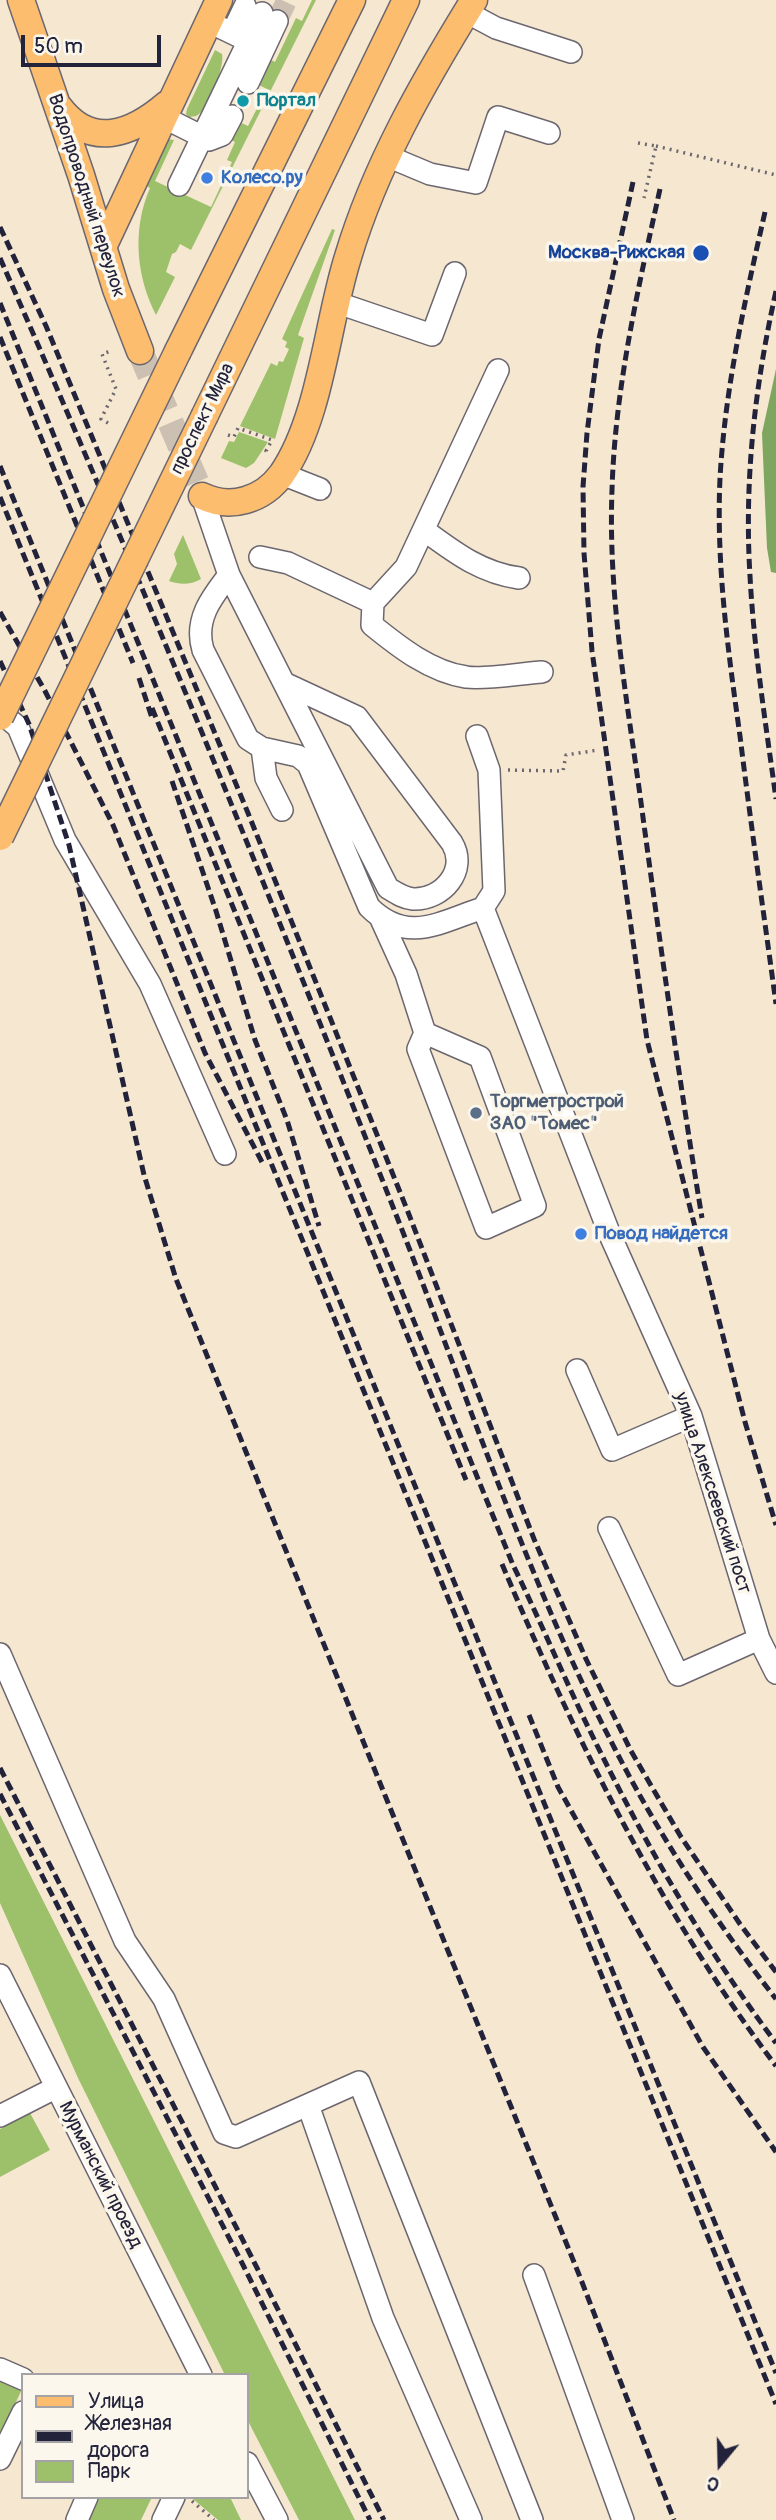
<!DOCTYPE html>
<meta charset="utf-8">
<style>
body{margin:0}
#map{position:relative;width:776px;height:2520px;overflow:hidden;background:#f6e7d0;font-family:Pangolin,sans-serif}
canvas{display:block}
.legend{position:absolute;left:21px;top:2373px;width:228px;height:126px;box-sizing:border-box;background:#fbf7ec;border:2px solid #a4a2a5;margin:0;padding:9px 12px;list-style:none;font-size:21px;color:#22223b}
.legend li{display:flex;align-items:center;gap:14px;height:35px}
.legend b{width:35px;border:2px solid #a4a2a5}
.north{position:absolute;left:685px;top:2429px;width:70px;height:70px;-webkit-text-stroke:5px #fbf7ec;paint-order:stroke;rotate:199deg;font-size:19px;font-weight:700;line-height:28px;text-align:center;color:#22223b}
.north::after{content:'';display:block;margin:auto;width:24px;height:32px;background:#22223b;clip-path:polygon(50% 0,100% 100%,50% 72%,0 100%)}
.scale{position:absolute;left:21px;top:35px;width:140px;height:32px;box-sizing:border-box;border:4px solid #22223b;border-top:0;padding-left:9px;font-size:21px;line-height:24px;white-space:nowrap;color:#22223b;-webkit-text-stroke:5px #fbf7ec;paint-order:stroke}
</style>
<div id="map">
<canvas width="776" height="2520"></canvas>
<ul class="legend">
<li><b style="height:9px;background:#fcbd6e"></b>Улица</li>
<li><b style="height:9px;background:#22223b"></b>Железная дорога</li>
<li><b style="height:19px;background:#9dc06a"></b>Парк</li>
</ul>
<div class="north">С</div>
<div class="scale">50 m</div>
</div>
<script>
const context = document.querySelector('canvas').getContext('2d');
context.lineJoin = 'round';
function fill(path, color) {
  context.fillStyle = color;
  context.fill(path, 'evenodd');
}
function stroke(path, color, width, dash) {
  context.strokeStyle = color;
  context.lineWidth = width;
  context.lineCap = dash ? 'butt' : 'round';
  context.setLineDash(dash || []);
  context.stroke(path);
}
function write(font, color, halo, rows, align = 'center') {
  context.font = font + ' Pangolin,sans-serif';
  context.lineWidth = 7;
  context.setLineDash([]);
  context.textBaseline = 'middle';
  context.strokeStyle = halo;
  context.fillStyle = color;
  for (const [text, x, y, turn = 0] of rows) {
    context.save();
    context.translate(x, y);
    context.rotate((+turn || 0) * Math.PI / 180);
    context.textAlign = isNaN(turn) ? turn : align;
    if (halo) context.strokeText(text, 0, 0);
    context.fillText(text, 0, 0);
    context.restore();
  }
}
fill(new Path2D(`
 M312,0h4l-125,250 -11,-6 -4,8 -4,2 -6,18 9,5 -19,38c-20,-39 -24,-86 -6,-127l-5,-3 22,-46 7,1 -19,41 56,26 21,-45 -5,-2 8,-18 -8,-4 8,-18 13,6 19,-37 -14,-7 12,-25 10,5 21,-44 6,3z
 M215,50l7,4c3,11 -12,51 -22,59 -4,4 -5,3 -11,4l-3,-3 1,-5z
 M332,229l3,1 -37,105 6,3 -29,101 -35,-13 31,-63 6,3 2,-5 4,1 6,-13 -4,-2 2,-5 -5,-3z
 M239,432l29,10 -14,21 -8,5 -25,-10 8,-17 5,1z
 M183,535l18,44c-11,6 -20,6 -32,2l8,-17 -3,-10z
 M0,1815l355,705h-56l-52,-101v-44h-22l-147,-297 -78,-175z
 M30,2113l20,37 -50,27v-48z
 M0,2379l22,10 -22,48z
 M98,2497h54l-11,23h-53z
 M194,2497h36l11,23h-23l-25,-21z`), '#9dc06a');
fill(new Path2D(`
 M776,369v204l-5,-1 -4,-24 -5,-115z`), '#7ea65e');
stroke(new Path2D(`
 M277,21l10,-21`), '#ccc0b2', 21, [21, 10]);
stroke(new Path2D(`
 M140,351l62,145`), '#ccc0b2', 26, [26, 13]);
const minor = new Path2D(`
 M466,12l30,16 75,24
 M209,22l50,24
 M232,33l13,-27
 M248,83l29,-62
 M163,117l46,23 13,-5 10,-19
 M387,156l43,18 46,9 22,-66 51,16
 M179,185l83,-172
 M335,302l97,33 23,-62
 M498,370l-92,197 -33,36 -1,22c27,22 59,47 94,52 18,3 57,-4 76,-5
 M282,474l38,15
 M202,496l27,79 159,313c8,5 15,10 25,11 30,1 55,-29 39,-56l-95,-126 -73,-34
 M424,530c30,22 57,43 95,48
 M260,557l28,6 85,40
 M229,575c-18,23 -35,45 -26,75l45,89 14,9 36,8 10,8 61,143c38,38 71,15 114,1
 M0,712l18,15 47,113 85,144 75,170
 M477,736l12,34 5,121 -11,17
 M262,748l4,30 16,32
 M483,908l127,327 81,181 68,223 17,34
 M381,919l25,55 19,59 -7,16 68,179 49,-22 -55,-149 -55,-24
 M577,1370l35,80 79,-34
 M609,1528l69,147 81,-36
 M0,1654l125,287 39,58 60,134 12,4 123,-55 173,438
 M0,1975l201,400
 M308,2105l75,213 88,202
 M0,2116l55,-28
 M534,2275l89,245
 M0,2369l23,10
 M0,2459l23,-47
 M247,2463l30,57
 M77,2520l10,-23
 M163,2520l11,-23`);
const major = new Path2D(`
 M21,0l60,175 35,114 24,62
 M59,107c32,43 73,27 108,-3
 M104,245l115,-245
 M178,351l174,-351
 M205,415l201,-415
 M202,496c29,14 61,4 80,-22 39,-57 45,-151 66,-217 27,-91 76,-176 126,-257`);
stroke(minor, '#6c676f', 24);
stroke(major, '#6c676f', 29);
stroke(new Path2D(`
 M638,143l18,3 -12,52
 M656,146l120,29
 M108,423l-7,-4 15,-30 -14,-35 9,-3
 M228,435l6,2 4,-9 34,12 -6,11 3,2
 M508,770l55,1 3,-16 32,-5
 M192,2501l22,19`), '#6c676f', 3.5, [2, 5]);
stroke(minor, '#fff', 21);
stroke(major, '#fcbd6e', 26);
stroke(new Path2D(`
 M633,182l-34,157 -12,94 -4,54 1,66 8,98 55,389 98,382 31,103
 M660,189c-22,100 -45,199 -48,301 -4,103 14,204 28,305 19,142 39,283 62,423
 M765,212c-20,88 -40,176 -45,266 -4,87 8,172 20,258 11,90 24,179 36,268
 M0,227l46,99 202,487 160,399 126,327 52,120 45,92 50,86 59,87 36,48
 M0,258c138,313 267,630 393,949 72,181 132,369 222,542 45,88 100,172 161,250
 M776,291c-21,94 -32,189 -26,285 4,75 16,149 26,223
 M0,303l513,1262c27,55 51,113 78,168 53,109 113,214 185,310
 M0,337l133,326
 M0,466l776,1907
 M0,497l776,1907
 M0,612l45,79 68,134 92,228 58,111
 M0,661l29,63 40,121 75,330 32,104 404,998 94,243
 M139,678l13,40
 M152,708l314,772
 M172,781l44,130 39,129 32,80 32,106
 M502,1564c74,176 158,348 274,502
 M529,1715l29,72 145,260 73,105
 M0,1768l251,488 133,264
 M0,1794l241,467 129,259`), '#22223b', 5, [10, 5]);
const majorBridge = new Path2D(`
 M0,717l178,-366
 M0,837l205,-422`);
stroke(majorBridge, '#6c676f', 29, []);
stroke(majorBridge, '#fcbd6e', 26);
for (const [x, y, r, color] of [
 [243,101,7,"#0f9aa8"],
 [207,178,7,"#3f7fe0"],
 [701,253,9,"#1a4fb4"],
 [476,1113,7,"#5c6f8a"],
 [581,1234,7,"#3f7fe0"]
]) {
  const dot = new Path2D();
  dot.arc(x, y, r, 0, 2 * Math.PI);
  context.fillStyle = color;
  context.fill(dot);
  stroke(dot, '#fbf7ec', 2.5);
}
write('bold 19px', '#0d838f', '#fbf7ec', [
 ["Портал",257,101]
], 'left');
write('bold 19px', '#366cbe', '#fbf7ec', [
 ["Колесо.ру",221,178],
 ["Повод найдется",595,1234]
], 'left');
write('19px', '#22223b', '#fbf7ec', [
 ["Водопроводный переулок",86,196,72],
 ["проспект Мира",203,419,-64],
 ["улица Алексеевский пост",712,1493,72],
 ["Мурманский проезд",100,2175,63]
]);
write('bold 19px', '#164399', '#fbf7ec', [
 ["Москва-Рижская",685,253]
], 'right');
write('bold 19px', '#4e5e75', '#fbf7ec', [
 ["Торгметрострой",490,1102],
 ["ЗАО \"Томес\"",490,1124]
], 'left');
</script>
